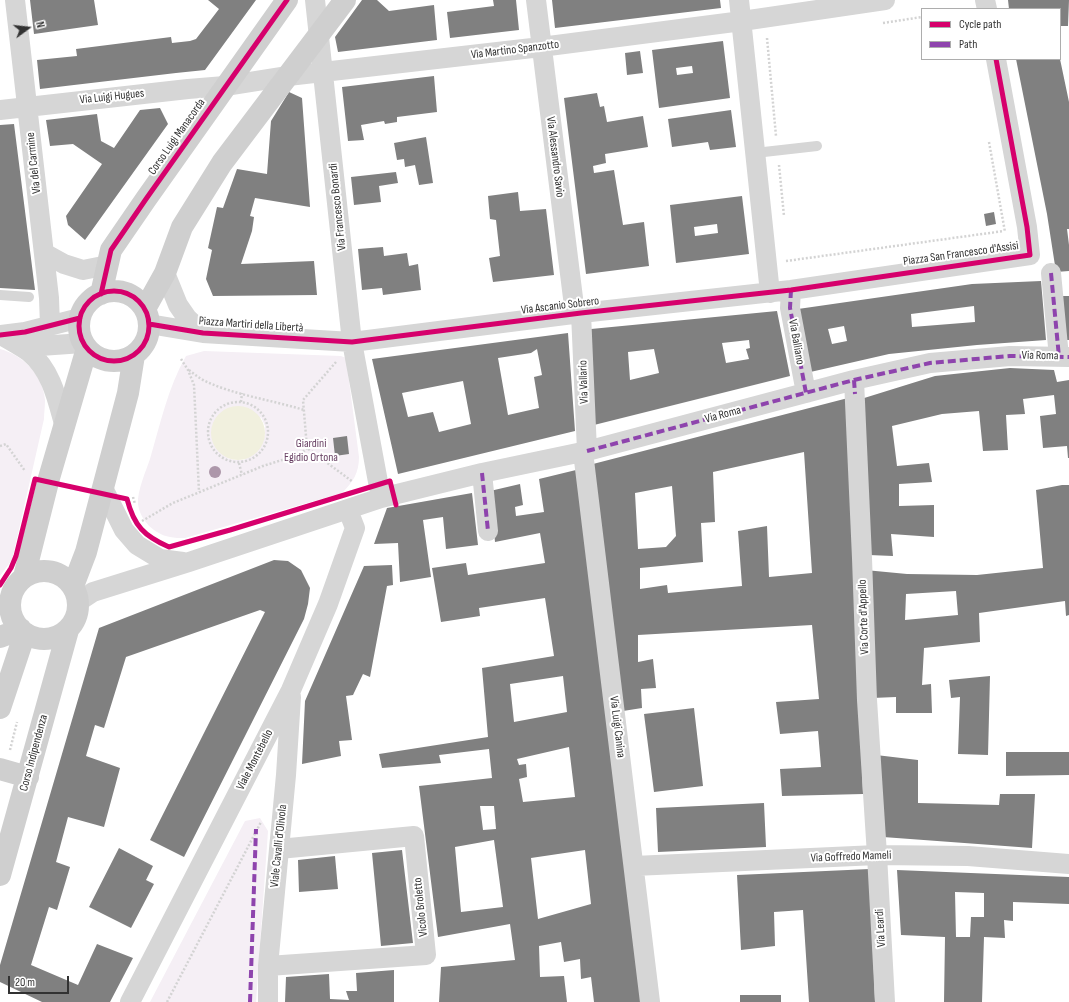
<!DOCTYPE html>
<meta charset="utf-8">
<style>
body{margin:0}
#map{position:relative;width:1069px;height:1002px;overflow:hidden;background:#fff;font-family:"Sofia Sans Condensed",sans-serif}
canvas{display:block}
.legend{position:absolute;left:921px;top:8px;width:140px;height:52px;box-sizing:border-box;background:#fff;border:1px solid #adadad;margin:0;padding:5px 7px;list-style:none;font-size:12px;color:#323232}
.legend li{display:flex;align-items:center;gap:8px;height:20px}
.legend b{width:20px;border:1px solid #adadad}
.north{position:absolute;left:8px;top:8px;width:40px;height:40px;-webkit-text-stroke:3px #fff;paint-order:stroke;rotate:75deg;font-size:11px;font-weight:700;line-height:16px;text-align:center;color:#323232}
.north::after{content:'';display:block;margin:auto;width:14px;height:18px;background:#323232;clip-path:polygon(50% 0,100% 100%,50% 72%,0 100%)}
.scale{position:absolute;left:8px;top:976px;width:61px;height:18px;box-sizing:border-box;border:2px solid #323232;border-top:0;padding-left:5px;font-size:12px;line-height:14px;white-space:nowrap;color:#323232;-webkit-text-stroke:3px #fff;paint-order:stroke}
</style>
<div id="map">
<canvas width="1069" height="1002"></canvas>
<ul class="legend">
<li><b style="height:5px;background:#d6006c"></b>Cycle path</li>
<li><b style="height:5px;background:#8e44ad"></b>Path</li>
</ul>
<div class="north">N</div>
<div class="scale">20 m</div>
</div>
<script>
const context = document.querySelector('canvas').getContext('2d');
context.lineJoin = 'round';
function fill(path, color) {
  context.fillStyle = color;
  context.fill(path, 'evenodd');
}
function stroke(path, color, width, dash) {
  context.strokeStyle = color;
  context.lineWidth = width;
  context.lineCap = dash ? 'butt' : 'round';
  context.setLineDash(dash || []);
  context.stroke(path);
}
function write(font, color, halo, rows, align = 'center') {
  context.font = font + ' "Sofia Sans Condensed",sans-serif';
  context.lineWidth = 4;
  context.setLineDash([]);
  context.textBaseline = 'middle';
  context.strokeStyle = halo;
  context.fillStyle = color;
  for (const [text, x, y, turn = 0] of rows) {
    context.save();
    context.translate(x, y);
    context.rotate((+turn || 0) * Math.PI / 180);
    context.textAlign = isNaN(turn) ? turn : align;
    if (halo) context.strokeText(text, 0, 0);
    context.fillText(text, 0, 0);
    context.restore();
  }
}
fill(new Path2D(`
 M0,349c23,6 43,26 45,51 0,7 -1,13 -1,19l-32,141 -12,16z
 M204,351l137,5 5,2 13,99c0,16 -6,25 -17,36l-157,45c-5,0 -11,0 -15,-1 -16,-3 -30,-17 -32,-33 -1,-13 8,-33 12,-45 10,-34 18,-72 36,-103zM261,417l4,9v9l-21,25h-9l-8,-2z
 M260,818l8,13 -12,171h-106l95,-181z`), '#f5eff5');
fill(new Path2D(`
 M211 433a27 27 0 1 1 54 0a27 27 0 1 1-54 0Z`), '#f1f0de');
fill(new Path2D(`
 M30,0h64l4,25 -64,9z
 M208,0h48l-51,70 -29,3 -136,16 -3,-29 40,-4 -1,-7 95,-12 1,6 18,-2 6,-2 23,-30z
 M362,0h15l12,11 45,-6 3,35 -99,12 -3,-15z
 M493,0h23l3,30 -69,8 -3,-26 47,-6z
 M552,0h168l1,8 -166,20z
 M1008,0h61l-1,26h-8v-17h-51z
 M723,41l7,57 -71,10 -7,-58zM692,66l1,7 -16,2 -1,-7z
 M640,51l3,22 -16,2 -2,-22z
 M1016,59h44l9,43v127h-2l2,16v26l-13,1 -9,-58z
 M434,76l3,36 -40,5v5l-12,2 -1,-3 -23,4 3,15 -16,1 -6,-54z
 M289,92l13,6 8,109 -55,-9 -5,18 4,1 -2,14 -11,33 73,-3 3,34 -104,1 -7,-17 6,-29 -4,-2 9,-41 6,1 14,-39 30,5 4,-53z
 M597,93l3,14 4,-1 3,16 36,-6 5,31 -43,7 1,9 -13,3 1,7 20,-3 9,55 21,-3 5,44 -63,8 -22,-176z
 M160,108l8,16 -83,116 -17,-15 -2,-9 36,-52 -29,-20 -23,2 -4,-26 51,-6 4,27 13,7 26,-38z
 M731,110l5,37 -26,3 -2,-8 -36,5 -4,-28z
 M14,124l21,166 -35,-2v-163z
 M426,137l7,46 -14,2 -4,-20 -10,2 -1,-8 -7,1 -3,-17z
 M396,172l2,11 -19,3 2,16 -27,3 -3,-28z
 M518,192l2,19 26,-2 8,66 -61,7 -4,-24 11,-2 -4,-36 -6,-1 -2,-23z
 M742,196l7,58 -73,9 -6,-58zM717,224l1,9 -23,3 -1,-9z
 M994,212l2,12 -10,2 -2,-12z
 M383,247l1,9 23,-3 2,13 9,-2 3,26 -38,5 -1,-7 -20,2 -4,-41z
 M1041,281l5,59 -69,5 -88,9 -83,19 -8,-64 174,-25zM974,306l1,16 -63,5 -1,-13zM844,326l3,15 -15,3 -4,-15z
 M1059,296h10v44h-6z
 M777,311l13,65 -196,49 -3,-96zM749,340l1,8 -4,1 3,10 -23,4 -4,-20zM654,349l5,24 -29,7 -2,-28z
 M568,333l7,98 -177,43 -26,-115zM537,349l5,26 -8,2 5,31 -31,7 -10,-57 33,-5zM463,381l8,43 -32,8 -6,-20 -25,5 -6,-24z
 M1010,368l44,2 3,12 12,-2v78h-1l-1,-12 -24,2 -3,-32 16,-2 -2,-19 -31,4 2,15 -19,1 2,35 -25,1 -4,-40 -37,3 -50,12 5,40 32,-3 3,19 -33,2v22l35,-1v32l-43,-3 2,22 -24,-1 -8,-156 74,-23z
 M848,398l15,396 -81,2 -2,-27 41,-2 -3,-36 -38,3 -4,-32 43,-3 -7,-74 -174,10v27l15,-3 3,29 -15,1 1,19 -19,3 -30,-247zM804,452l8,121 -43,4 -2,-51 -29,5 4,55 -74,7 -1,-8 -27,4v-21l63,-6 -2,-39 14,-1 -2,-50zM672,486l4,50 -10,11 -28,2 -3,-56z
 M347,436l2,18 -14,2 -2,-18z
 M576,470l67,532h-49l-3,-25 -10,2 -1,-20 -16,3 -3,-20 -22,4 1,31 24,-1 3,26h-128l2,-35 74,-7 -5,-36 -72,13 -19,-151 73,-8 -3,-29 -50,6 2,8 -59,5 -3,-14 109,-17 -6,-69 72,-12 -9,-58 -66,10 1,8 -39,6 -9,-54 34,-5 2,12 77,-12 -5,-30 -45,9 -5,-51 30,-7 3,21 -8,2 1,9 28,-4 -5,-33zM563,676l4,36 -53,10 -4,-38zM569,747l6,50 -52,5 -4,-23 8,-2 -1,-13 -7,1 -2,-6zM480,806h14l2,23 -13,1zM494,840l9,67 -42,5 -6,-65zM585,850l6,54 -53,15 -7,-61z
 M1062,485h7v130l-3,1 -1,-15 -86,12 1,29 -56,6 -2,37 9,-1 1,29h-36v-16l-24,1 -7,-128 42,4 70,1 66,-7 -7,-78zM956,591l2,24 -53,5 1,-26z
 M472,493l6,52 -32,4 -3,-32 -20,3 8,57 -31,5 -2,-39 -24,1 13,-36z
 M274,560l14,1 13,9 9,18 -2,16 -4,15 -120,238 -34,-17 115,-228 -5,-2 -134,47 -22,71 -9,-3 -9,31 34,12 -16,59 -36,-10 -12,45 14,5 -13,43 -8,-3 -18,58 47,20 19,-41 36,14 -23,44h-68l-42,-20v-17l99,-337z
 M392,565l1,20 -6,1 -17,91 -7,-3 -10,21 -7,1 6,44 -13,1 2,15 -39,8 3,-63 59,-135z
 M990,676l-2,79 -30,-1 2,-57 -9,1 -2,-18z
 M694,708l9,78 -49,6 -10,-78z
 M1006,752h63v23l-63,1z
 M876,755l42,5v43l81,2 1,-11h35l-3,54 -149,-11z
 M764,803l2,44 -108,5 -2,-44z
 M119,848l34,18 -7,14 8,4 -23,44 -42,-21z
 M402,850l11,93 -32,3 -9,-93z
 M335,856l3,33 -39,3 -1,-32z
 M870,869l5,133h-66l-6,-92 -29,2 1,34 -34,4 -4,-75z
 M897,870l172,7v27l-56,-2v19l-9,-1 1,18 -21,-1 -2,65h-38l1,-65 -44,-2zM955,892l29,1v24h-13l-1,20h-14z
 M394,970v32h-109l1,-25 43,-3 1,25 19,1 -3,-9h11l-1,-18z
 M740,995h41v7h-41z`), '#808080');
stroke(new Path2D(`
 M883,23l39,-6
 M767,38l9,98
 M989,142l16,90
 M779,165l5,51
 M786,261l218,-30
 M181,359l7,11 6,15 5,107
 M336,362l-33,38 4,48 46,34
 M189,370c5,4 10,8 16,11 29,14 67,19 99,29
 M208 432a30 30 0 1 1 60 0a30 30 0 1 1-60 0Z
 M241,402l1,-9
 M0,446l6,-2 19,27
 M239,463l3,12
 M133,497l2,7
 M142,521l31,-18 90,-37 38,-12 6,-6
 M10,750l7,-28
 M167,1002l94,-180`), '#d3d3d3', 2.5, [2, 2]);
stroke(new Path2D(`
 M755,153l62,-7
 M0,295l29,2`), '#d6d6d6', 10);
stroke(new Path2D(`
 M15,0l34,298 1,28
 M315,0l37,342 29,156
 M536,0l39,314
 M739,0l31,293
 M985,0l2,9
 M0,110l188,-21 37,-3 63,-10 253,-29 201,-26 143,-21
 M44,253l20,11 19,6 25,-5
 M165,273l13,32 9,13 16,15
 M1051,273l8,84
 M791,290l-1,18 16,85
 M581,313l6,138
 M149,324l54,9 149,9 229,-29 210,-23 239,-35 -3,-28 -31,-168
 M0,335l25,-3 55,-14
 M3,336c8,5 18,10 26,16 22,18 28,46 35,72
 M16,339l24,7 43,-3
 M854,380l8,178 5,142 10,155 8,147
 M583,452l67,550
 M482,473l6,58
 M103,488l21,42 13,15 23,14 23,3
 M78,602l15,-10 96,-30 192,-64 101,-25 105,-22 267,-71 76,-17 80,-7 59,1
 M634,866l243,-11 91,1 101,8
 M268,966l158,-11 -12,-119 -135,13
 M130,1002l161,-312 37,-86 27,-76 -7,-18
 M268,1002v-36l18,-191 5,-78`), '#d6d6d6', 20);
stroke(new Path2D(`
 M79 326a35 35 0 1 1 70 0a35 35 0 1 1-70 0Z
 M101,294l10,-44 35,-51 141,-199
 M145,309l20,-36 17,-46 40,-64 123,-163
 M10 605a34 34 0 1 1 68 0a34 34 0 1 1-68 0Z
 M24,577l25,-99 38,-130
 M73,586l13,-34 42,-159 6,-38
 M0,637l21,-8
 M0,708l25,-75
 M0,769l28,8
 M0,875l68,-245`), '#cfcfcf', 22);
stroke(new Path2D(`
 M1051,273l8,84
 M791,290l-1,18 16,85
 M854,380l1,14
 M587,451l267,-71 76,-17 80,-7 59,1
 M482,473l6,58
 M250,1002l6,-173`), '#8e44ad', 4, [8, 4]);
stroke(new Path2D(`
 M79 326a35 35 0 1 1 70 0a35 35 0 1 1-70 0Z
 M101,294l10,-44 35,-51 141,-199
 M149,324l54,9 149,9 229,-29 210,-23 239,-35 -3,-28 -31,-168
 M0,335l25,-3 55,-14
 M0,585l11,-17 5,-12 19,-77 92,20c7,27 17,37 42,48l61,-17 160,-49 6,24`), '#d6006c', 5);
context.fillStyle = '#ad97aa';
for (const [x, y] of [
 [215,472]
]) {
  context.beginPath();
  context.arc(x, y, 6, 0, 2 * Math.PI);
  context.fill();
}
write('12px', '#323232', '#fff', [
 ["Via Martino Spanzotto",515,50,-7],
 ["Via Luigi Hugues",112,97,-6],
 ["Corso Luigi Manacorda",177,137,-55],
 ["Via Alessandro Savio",555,157,83],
 ["Via del Carmine",34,163,-96],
 ["Via Francesco Bonardi",338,207,-96],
 ["Piazza San Francesco d'Assisi",961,254,-8],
 ["Via Ascanio Sobrero",560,306,-7],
 ["Piazza Martiri della Libertà",251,325,4],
 ["Via Balliano",796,342,80],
 ["Via Roma",1040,356,1],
 ["Via Vallario",584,382,-92],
 ["Via Roma",723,415,-15],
 ["Via Corte d'Appello",864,617,-92],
 ["Via Luigi Canina",617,727,83],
 ["Corso Indipendenza",34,753,-75],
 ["Viale Montebello",255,760,-63],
 ["Viale Cavalli d'Olivola",279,846,-84],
 ["Via Goffredo Mameli",851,857,-2],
 ["Vicolo Broletto",421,907,-96],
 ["Via Leardi",881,928,-93]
]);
write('12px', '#6a4265', '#fff', [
 ["Giardini",311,444],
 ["Egidio Ortona",311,458]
]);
</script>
